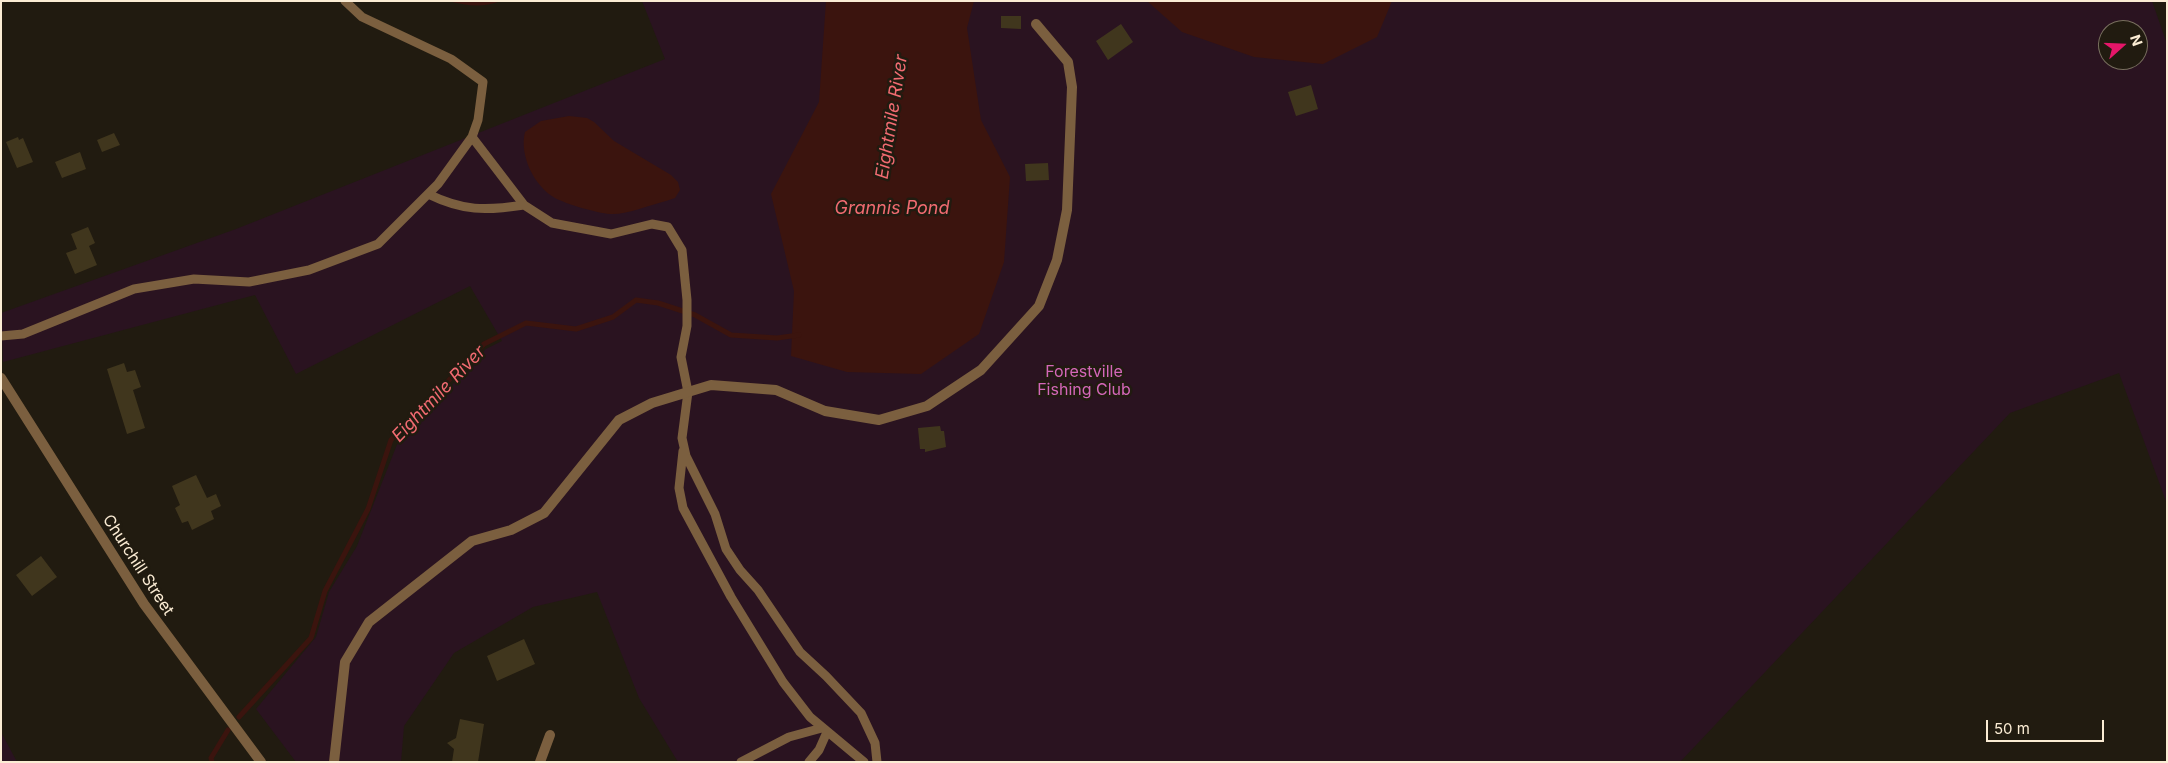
<!DOCTYPE html>
<style>
body{margin:0}
#map{position:relative;width:2168px;height:763px;overflow:hidden;background:#211b10;font-family:Inter,sans-serif}
canvas{display:block}
.frame{position:absolute;inset:0;border:2px solid #fbecd4;pointer-events:none}
.north{position:absolute;left:2098px;top:20px;width:50px;height:50px;box-sizing:border-box;background:#211b10;border:1px solid #786f5e;border-radius:50%;rotate:70deg;font-size:14px;font-weight:700;line-height:20px;text-align:center;color:#fbecd4}
.north::after{content:'';display:block;margin:auto;width:18px;height:22px;background:#e51669;clip-path:polygon(50% 0,100% 100%,50% 72%,0 100%)}
.scale{position:absolute;left:1986px;top:720px;width:118px;height:22px;box-sizing:border-box;border:2px solid #fbecd4;border-top:0;padding-left:6px;font-size:15px;line-height:18px;white-space:nowrap;color:#fbecd4;-webkit-text-stroke:4px #211b10;paint-order:stroke}
</style>
<div id="map">
<canvas width="2168" height="763"></canvas>
<div class="frame"></div>
<div class="north">N</div>
<div class="scale">50 m</div>
</div>
<script>
const context = document.querySelector('canvas').getContext('2d');
context.lineJoin = 'round';
function fill(path, color) {
  context.fillStyle = color;
  context.fill(path, 'evenodd');
}
function stroke(path, color, width, dash) {
  context.strokeStyle = color;
  context.lineWidth = width;
  context.lineCap = dash ? 'butt' : 'round';
  context.setLineDash(dash || []);
  context.stroke(path);
}
function write(font, color, halo, rows, align = 'center') {
  context.font = font + ' Inter,sans-serif';
  context.lineWidth = 5;
  context.setLineDash([]);
  context.textBaseline = 'middle';
  context.strokeStyle = halo;
  context.fillStyle = color;
  for (const [text, x, y, turn = 0] of rows) {
    context.save();
    context.translate(x, y);
    context.rotate((+turn || 0) * Math.PI / 180);
    context.textAlign = isNaN(turn) ? turn : align;
    if (halo) context.strokeText(text, 0, 0);
    context.fillText(text, 0, 0);
    context.restore();
  }
}
fill(new Path2D(`
 M642,1h1510l15,43v460l-48,-131 -109,40 -330,349h-1002l-39,-64 -42,-106 -64,15 -79,46 -50,73 -3,36h-105l-40,-53 60,-72 13,-45 28,-46 41,-104 88,-93 16,-8 -32,-55 -174,88 -41,-79 -252,67 -2,-49 235,-84 429,-170zM2108,30h30v30h-30z
 M1,732l16,30h-16z`), '#2a1320');
fill(new Path2D(`
 M448,1h53c-19,7 -33,5 -53,0z
 M826,1h148l-7,27 14,92 29,57 -6,85 -25,72 -58,40 -74,-2 -56,-16 3,-65 -23,-97 48,-92z
 M1147,1h245l-15,36 -54,27 -69,-7 -72,-25z
 M569,116l18,2 7,4 20,19 57,34 7,7 2,8 -5,8 -9,3c-17,4 -39,14 -56,13 -13,-1 -44,-10 -55,-16 -21,-12 -36,-43 -30,-66l16,-11z`), '#3b140e');
stroke(new Path2D(`
 M239,717l72,-79 14,-47 43,-82 23,-69 93,-96 42,-21 50,6 37,-12 23,-17 22,3 37,12 36,20 46,3 22,-3
 M212,762l-1,-4 17,-28`), '#3b140e', 5);
fill(new Path2D(`
 M1001,16h20v13l-20,-1z
 M1121,24l12,18 -25,18 -12,-19z
 M1311,85l7,24 -22,7 -8,-24z
 M114,133l6,12 -18,7 -5,-12z
 M18,137l1,3 4,-2 10,24 -16,6 -11,-26z
 M80,152l6,17 -24,9 -7,-16z
 M1048,163l1,17 -23,1 -1,-17z
 M88,227l7,16 -6,3 8,19 -22,9 -9,-21 11,-4 -6,-15z
 M124,363l3,9 8,-2 6,17 -8,3 12,38 -18,6 -20,-65z
 M940,426l1,5h3l2,16 -21,5v-3h-5l-2,-21z
 M196,475l11,23 9,-4 5,12 -10,5 3,8 -22,11 -4,-9 -6,2 -7,-15 5,-3 -8,-19z
 M41,556l16,21 -25,19 -16,-21z
 M524,639l11,25 -38,17 -10,-25z
 M460,719l24,5 -6,38h-26l2,-13 -7,-6 9,-5z`), '#40361d');
stroke(new Path2D(`
 M472,137l52,68 28,18 59,11 41,-10 16,3 14,23 5,50v26l-6,31 7,35 -6,46 4,18 29,58 11,35 14,21 18,20 42,62 26,24 35,37 14,30 2,19
 M428,194c35,17 57,17 96,11
 M1,336l22,-2 111,-45 60,-10 55,3 60,-12 69,-26 60,-60 34,-47 6,-17 5,-38 -32,-23 -89,-42 -17,-16
 M683,451l-4,37 4,20 48,89 52,85 27,35 54,45
 M741,762l48,-25 33,-9
 M809,762l10,-12 8,-18`), '#7b5f3f', 9);
stroke(new Path2D(`
 M1,378l143,226 117,158
 M334,762l11,-100 24,-40 103,-81 39,-11 33,-17 75,-93 33,-17 59,-18 65,5 49,21 54,9 48,-14 54,-36 58,-64 18,-46 10,-50 5,-123 -4,-25 -32,-38
 M540,762l10,-27`), '#7b5f3f', 10);
write('16px', '#d467b9', '#211b10', [
 ["Forestville",1084,372],
 ["Fishing Club",1084,390]
]);
write('16px', '#fbecd4', '#211b10', [
 ["Churchill Street",138,565,57]
]);
write('italic 18px', '#f16b71', '#211b10', [
 ["Eightmile River",892,117,-81],
 ["Grannis Pond",892,209],
 ["Eightmile River",439,394,-46]
]);
</script>
